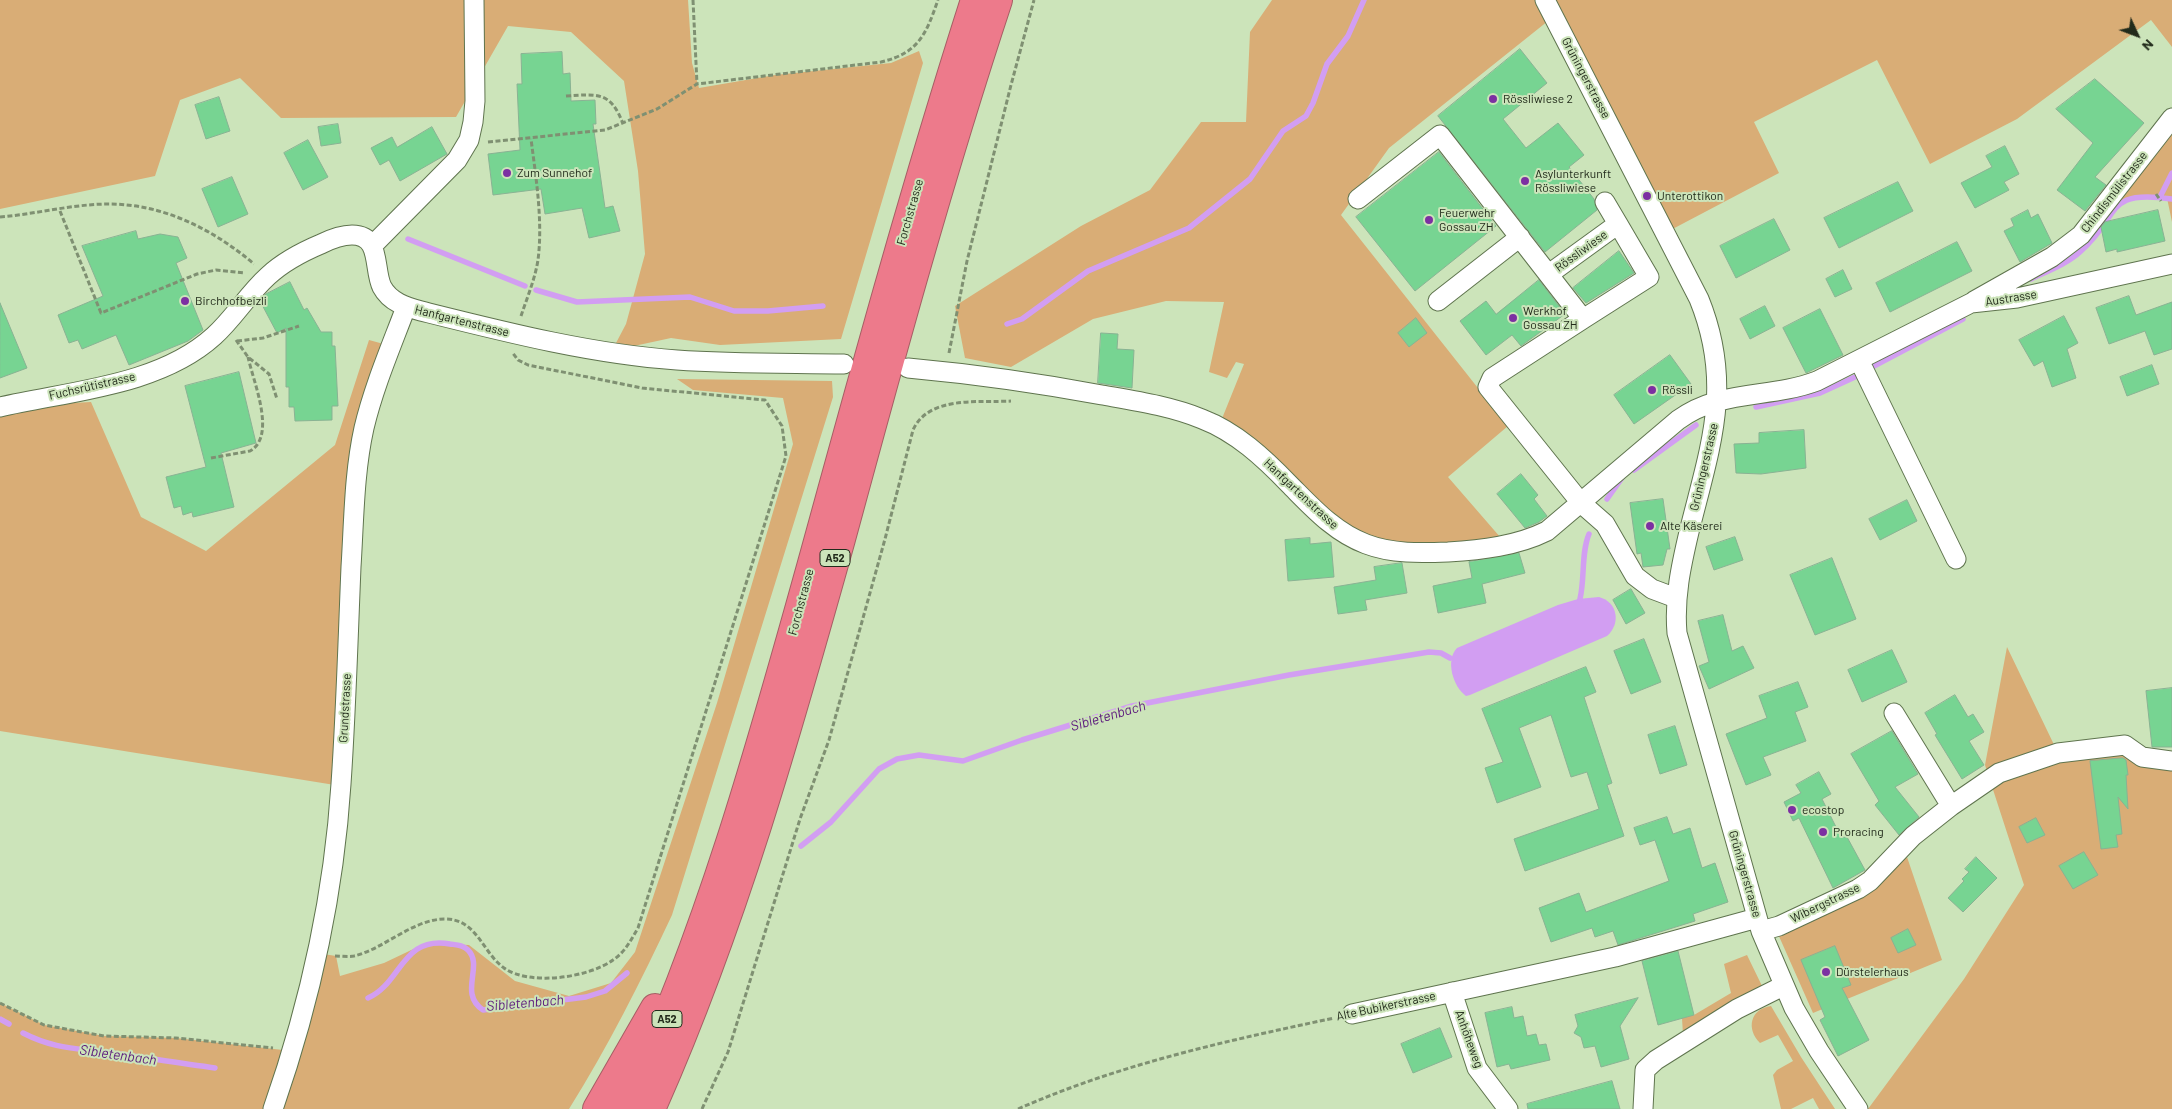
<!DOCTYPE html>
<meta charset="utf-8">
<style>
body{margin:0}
#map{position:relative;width:2172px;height:1109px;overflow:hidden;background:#cce4ba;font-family:Barlow,sans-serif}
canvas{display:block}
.north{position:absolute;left:2112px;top:10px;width:50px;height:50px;-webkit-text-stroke:4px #cce4ba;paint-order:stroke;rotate:133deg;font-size:14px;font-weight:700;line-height:20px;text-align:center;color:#222b1b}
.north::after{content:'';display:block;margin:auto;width:18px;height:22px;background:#222b1b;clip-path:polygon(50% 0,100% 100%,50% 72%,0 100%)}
</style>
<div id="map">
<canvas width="2172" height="1109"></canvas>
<div class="north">N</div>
</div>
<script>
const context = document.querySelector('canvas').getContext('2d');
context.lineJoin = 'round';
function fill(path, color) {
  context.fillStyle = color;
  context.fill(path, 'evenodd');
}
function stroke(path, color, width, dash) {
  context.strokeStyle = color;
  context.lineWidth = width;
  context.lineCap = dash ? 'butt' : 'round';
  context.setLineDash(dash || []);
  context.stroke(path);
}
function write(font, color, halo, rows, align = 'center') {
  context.font = font + ' Barlow,sans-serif';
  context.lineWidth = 4;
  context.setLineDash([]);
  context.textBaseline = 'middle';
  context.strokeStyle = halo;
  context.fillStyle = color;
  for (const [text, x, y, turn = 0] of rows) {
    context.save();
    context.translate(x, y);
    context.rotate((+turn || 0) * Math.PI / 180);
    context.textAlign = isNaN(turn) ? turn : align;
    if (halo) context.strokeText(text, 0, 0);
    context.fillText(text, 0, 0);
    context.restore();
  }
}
fill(new Path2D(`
 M0,0h688l4,63 7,25 76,-13 116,-12 28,-12 4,12 -82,276 -121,6 -49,-7 -37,8 -18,-3 10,-19 19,-70 -7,-83 -14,-90 -53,-49 -63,-6 -52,91 -175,1 -41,-40 -60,22 -25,76 -155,33z
 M1272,0h900v47l-21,-27 -134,99 -87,45 -53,-104 -123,62 25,51 -114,60 -112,-216 -164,131 -48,67 167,211 -60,51 59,68 -141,-1 -147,-118 25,-62 -8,-2 -9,16 -18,-6 15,-70 -58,-1 -73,18 -82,48 -46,-9 -10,-52 126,-80 69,-36 51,-68h45l4,-90z
 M2172,118v104l-5,-24 -31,-1 -17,7 -8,-6z
 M369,340l22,6 -20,57 -30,383 -341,-55v-324l91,-5 50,115 65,34 129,-106z
 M677,379l155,2 1,16 -161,518c-31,66 -64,132 -103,194h-569v-106l44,22 60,11 72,2 116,13 25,-98 19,3 4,20 44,-13 42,-20 43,2 46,36 54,15 42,-13 24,-31 82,-249 76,-259 -10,-46 -90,-8z
 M2007,647l51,106 67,-8 47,16v348h-304l96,-130 60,-94 -39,-120z
 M1907,857l35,103 -129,53 -35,-79 102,-50z
 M1747,955l16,33 -80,47 -1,-17 12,-3 37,-22 -7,-29z
 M1771,1006l30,51 34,52h-16l-6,-11 -22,11h-10l-8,-34 4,-5 16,-9 -15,-26 -18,8c-14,-14 -10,-34 11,-37z`), '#d9ad76');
fill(new Path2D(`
 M1599,597c19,5 22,27 8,39l-137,59 -4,1c-13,-9 -21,-36 -9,-48l101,-43 20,-6z`), '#d29ef2');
stroke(new Path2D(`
 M2160,197l12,-24
 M408,239l117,47
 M2031,279c17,-8 36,-15 50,-28 41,-36 22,-62 91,-52
 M536,290l41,12 113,-5 44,14h34l55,-5
 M1007,324l15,-5 66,-48 101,-43 61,-49 33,-48 23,-15 7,-13 14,-39 21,-28 16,-36
 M1874,366l89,-47
 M1756,407l64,-14 35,-16
 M1634,470l62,-45
 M1607,499l15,-21
 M1580,599c5,-21 1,-46 9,-65
 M801,846l30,-24 48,-53 18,-10 22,-4 44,6 59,-21 110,-34 157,-31 140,-23 12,1 9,5
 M368,998c33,-14 34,-63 82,-54 7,1 13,1 18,6 16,16 -10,43 15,60l103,-13 19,-6 22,-18
 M0,1019l9,5
 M23,1033c29,15 50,15 82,19 36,5 73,11 110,16`), '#d29ef2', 5.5);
const building = new Path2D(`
 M1520,49l27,34 -44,36 23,29 32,-25 26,32 -15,12 25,32 3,11 -52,42 -107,-136z
 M562,52l1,22 7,-1 1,28 24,-1 1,24h-3l12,84 8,-2 7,25 -31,7 -7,-30 -37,6 -4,-25 -48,6 -5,-41 32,-4 -3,-66h5l-1,-30z
 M2095,79l49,44 -49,54 11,8 -21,26 -28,-21 36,-47 -37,-34z
 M219,97l11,34 -24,8 -11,-34z
 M338,124l3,19 -20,3 -3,-19z
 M432,127l15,27 -47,27 -11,-21 -9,5 -9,-17 21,-11 5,10z
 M308,140l20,37 -25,13 -19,-37z
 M2005,146l14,28 -15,8 5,8 -34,18 -14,-25 31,-16 -6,-11z
 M1439,152l57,74 -81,65 -59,-74z
 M232,177l16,37 -30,13 -16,-38z
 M1898,182l15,29 -74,37 -15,-30z
 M2028,210l3,8 7,-4 14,29 -32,19 -16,-31 10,-5 -3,-7z
 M2158,210l7,31 -48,11v-3l-11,3 -5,-25 4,-5z
 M1774,219l16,31 -54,28 -16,-32z
 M136,231l2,8 22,-5 18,3 9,21 -11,5 27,67 -15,11 -59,24 -13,-30 -34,14 -4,-9 -9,3 -11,-28 45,-19 -21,-50z
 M1957,242l15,29 -82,41 -14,-29z
 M1619,251l15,22 -48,30 -13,-15z
 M1843,270l9,19 -17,8 -9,-18z
 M1539,280l26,34 -44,32 -9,-11 -26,20 -26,-34 26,-20 10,13z
 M290,282l14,28 3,-2 14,24h11v14h3l3,60h-6v14l-37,1 -1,-14h-5v-20h-3v-59l-9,5 -17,-32 6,-7z
 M2129,296l7,19 36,-13v47l-18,6 -9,-24 -36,13 -13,-36z
 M0,303l27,65 -27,10z
 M1765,306l10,20 -25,13 -10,-20z
 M1820,309l23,46 -37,18 -23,-45z
 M2064,316l14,27 -11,6 9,29 -24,9 -9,-26 -9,5 -15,-26z
 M1416,318l11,15 -18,14 -11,-14z
 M1101,333l17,1 -1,15 17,1 -2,38 -34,-5z
 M1670,355l21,29 -57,40 -20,-29z
 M2152,365l7,19 -32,12 -7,-19z
 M239,372l17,71 -35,10 13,54 -41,10 -1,-5 -9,3 -2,-9 -7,2 -8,-31 40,-10 -21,-81z
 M1804,430l2,38 -45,6 -25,-1 -2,-29 25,-1v-10z
 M1521,474l17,21 -4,4 13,17 -8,6 -14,6 -28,-34z
 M1663,499l7,50h-3l-4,16 -20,2 -2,-14 -4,1 -7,-51z
 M1907,500l10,21 -37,19 -11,-21z
 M1735,537l8,23 -29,10 -8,-23z
 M1310,538v6l21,-2 3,35 -46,4 -3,-41z
 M1519,553l6,20 -43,11 4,19 -48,10 -5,-27 39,-8 -3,-16z
 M1832,558l24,61 -41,16 -25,-60z
 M1402,563l5,30 -42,7 2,10 -29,4 -4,-27 42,-7 -2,-13z
 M1631,589l14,24 -19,11 -13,-24z
 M1723,615l9,36 11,-5 11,22 -45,21 -10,-23 10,-4 -11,-41z
 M1644,639l17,43 -30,12 -17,-43z
 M1892,650l15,32 -45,20 -14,-32z
 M1586,667l10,25 -12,5 28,86 -5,2 17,51 -99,35 -11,-32 85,-30 -12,-37 -16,5 -20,-62 -32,13 22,59 -44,16 -12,-35 18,-6 -21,-53z
 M1798,682l10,25 -13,5 11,29 -43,16 8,18 -25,10 -20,-51 41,-16 -8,-22z
 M2172,688v59h-20l-6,-56z
 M1955,695l13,22 5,-3 11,18 -15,9 15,24 -22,14 -27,-44 2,-1 -12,-21z
 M1675,726l12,39 -27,9 -12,-39z
 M1892,731l26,43 -23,13 24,30 -20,18 -24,-30 4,-4 -28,-47z
 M2123,758l3,2 2,15h-2l2,34 -10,-12 4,37 -6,1 2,12 -17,2 -11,-88z
 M1819,772l12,22 -9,5 19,38h6l18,33 -32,18 -34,-70 -6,3 -9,-19 17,-9 -5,-8z
 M1667,817l6,17 17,-6 12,40 13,-5 13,39 -35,12 2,7 -77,24 -5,-14 -18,6 -3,-9 -41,14 -12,-34 40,-15 7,19 83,-31 -14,-41 -15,5 -6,-17z
 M2036,818l9,17 -18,8 -8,-16z
 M2084,852l14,23 -25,14 -14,-23z
 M1976,857l21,21 -34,34 -15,-14 16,-17 -2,-2 7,-7 -4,-3z
 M1908,929l8,16 -18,8 -7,-15z
 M1835,946l16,39 -9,3 27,52 -31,16 -18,-36 5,-3 -24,-57z
 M1678,951l16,64 -36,10 -16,-64z
 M1638,998l-18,28 9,33 -28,8 -6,-21 -11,2 -3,-11 -7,-4 4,-7 -3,-11z
 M1512,1007l2,11 9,-2 4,20 9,-2 3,11 7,-1 4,16 -39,9 -2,-5 -12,3 -12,-54z
 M1440,1028l12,29 -39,16 -12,-29z
 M1612,1081l8,28h-92l-1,-5z`);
fill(building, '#77d492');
stroke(building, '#89b293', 1);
const minor = new Path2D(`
 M1545,0l154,299c35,86 11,148 -10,233 -8,34 -15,66 -12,101l84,298 33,77 25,43 39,58
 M1358,199l82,-64 143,184 -91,59 -4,9 93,116 24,21 30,52 17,13 24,9
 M1605,202l13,22
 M373,245l84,-85 12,-20 4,-18 2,-21 -1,-101
 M1549,274l69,-50 31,53 -66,42
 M1438,301l82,-64
 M1974,301l78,-44 29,-22 91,-117
 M1859,360l97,199
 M908,368c65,6 130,15 194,27 34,6 68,11 100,24 34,13 62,39 87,65 23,23 45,48 77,60 26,10 55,9 82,8 33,-2 69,-6 99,-21l131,-111c42,-31 91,-21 139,-39l154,-78 46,-5 155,-34
 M0,407c69,-16 159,-21 214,-71 20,-18 34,-42 54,-60 15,-14 34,-24 53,-32 10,-5 20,-9 31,-9 30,0 21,34 30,52 8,15 24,20 39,24 84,21 170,43 256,49 56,4 112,3 167,4
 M1894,713l57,93
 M1761,931l18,-5 79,-37 12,-8 43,-45 38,-30 48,-33 59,-20 67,-8 17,12 30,4
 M1452,992l25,76 31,41
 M1352,1014l263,-57 142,-39
 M273,1109c36,-103 61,-216 68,-325 5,-72 7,-145 10,-217 3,-47 3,-94 13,-139 10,-42 27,-81 42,-121
 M1643,1109l2,-39 11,-10 81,-51 46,-23`);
const highway = new Path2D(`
 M597,1109l58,-101
 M627,1109c83,-177 135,-366 187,-553 51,-186 102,-372 161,-556
 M651,1109c82,-184 136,-377 190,-570 49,-181 98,-361 157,-539`);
stroke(minor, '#5f744e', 21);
stroke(highway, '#a65e64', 30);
stroke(new Path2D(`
 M693,0l4,84
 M566,96c31,-2 45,-5 57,28
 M488,142l117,-12 52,-21 40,-25 184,-22c38,-9 45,-28 57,-62
 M2156,194l5,7
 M60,211l41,102 96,-39 19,-4 29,3
 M0,217c36,-3 73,-13 109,-13 55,0 105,26 145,60
 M521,316c6,-18 14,-37 17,-56 5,-39 -2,-82 -7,-121
 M236,340l12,17 21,17 8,25
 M237,341l26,-3 36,-12
 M949,353l18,-92 44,-176 23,-85
 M211,458l39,-7c27,-15 3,-70 -2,-94
 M335,956c6,0 14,1 19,0 30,-7 59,-37 91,-37 32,0 37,33 59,49 25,18 84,10 109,-8 12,-8 18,-20 25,-32l148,-472 -4,-30 -17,-26 -123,-12 -114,-23 -10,-5 -6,-8
 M0,1003l44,22 60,11 72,2 97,10
 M702,1109l26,-57 72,-233 29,-79 56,-201 28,-109c16,-35 66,-27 98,-29
 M1018,1109c102,-45 208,-68 316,-91`), '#7f9072', 3, [5, 2.5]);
stroke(minor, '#fff', 19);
stroke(highway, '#ed7a8b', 28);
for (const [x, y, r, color] of [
 [1493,99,5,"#7c30a2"],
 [507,173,5,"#7c30a2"],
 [1525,181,5,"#7c30a2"],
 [1647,196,5,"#7c30a2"],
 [1429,220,5,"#7c30a2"],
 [185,301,5,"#7c30a2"],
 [1513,318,5,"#7c30a2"],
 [1652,390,5,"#7c30a2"],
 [1650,526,5,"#7c30a2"],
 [1792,810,5,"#7c30a2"],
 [1823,832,5,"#7c30a2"],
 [1826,972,5,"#7c30a2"]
]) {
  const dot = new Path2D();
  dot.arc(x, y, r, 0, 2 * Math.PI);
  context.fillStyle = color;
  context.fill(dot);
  stroke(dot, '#cce4ba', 2);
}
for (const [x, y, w] of [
 [835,558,30],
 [667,1019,30]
]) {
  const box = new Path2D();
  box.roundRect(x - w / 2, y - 8.5, w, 17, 4);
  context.fillStyle = '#cce4ba';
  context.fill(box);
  stroke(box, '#222b1b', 1);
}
write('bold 11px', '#222b1b', null, [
 ["A52",835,558],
 ["A52",667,1019]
]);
write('12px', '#222b1b', '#cce4ba', [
 ["Grüningerstrasse",1586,78,62],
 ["Chindismülistrasse",2114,192,-52],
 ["Forchstrasse",910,212,-74],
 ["Rössliwiese",1581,251,-36],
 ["Austrasse",2011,298,-9],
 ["Hanfgartenstrasse",462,321,14],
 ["Fuchsrütistrasse",92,386,-13],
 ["Grüningerstrasse",1704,467,-77],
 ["Hanfgartenstrasse",1301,494,43],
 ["Forchstrasse",801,602,-75],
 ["Grundstrasse",345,708,-87],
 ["Grüningerstrasse",1745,874,74],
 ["Wibergstrasse",1825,903,-26],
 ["Alte Bubikerstrasse",1386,1006,-12],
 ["Anhöheweg",1469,1039,70]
]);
write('12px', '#222b1b', '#cce4ba', [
 ["Rössliwiese 2",1503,99],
 ["Zum Sunnehof",517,173],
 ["Asylunterkunft",1535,174],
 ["Rössliwiese",1535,188],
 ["Unterottikon",1657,196],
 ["Feuerwehr",1439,213],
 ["Gossau ZH",1439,227],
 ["Birchhofbeizli",195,301],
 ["Werkhof",1523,311],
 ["Gossau ZH",1523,325],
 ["Rössli",1662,390],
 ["Alte Käserei",1660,526],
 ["ecostop",1802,810],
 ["Proracing",1833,832],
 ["Dürstelerhaus",1836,972]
], 'left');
write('italic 14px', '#5c197c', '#cce4ba', [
 ["Sibletenbach",1108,716,-16],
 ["Sibletenbach",525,1003,-5],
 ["Sibletenbach",118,1055,8]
]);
</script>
